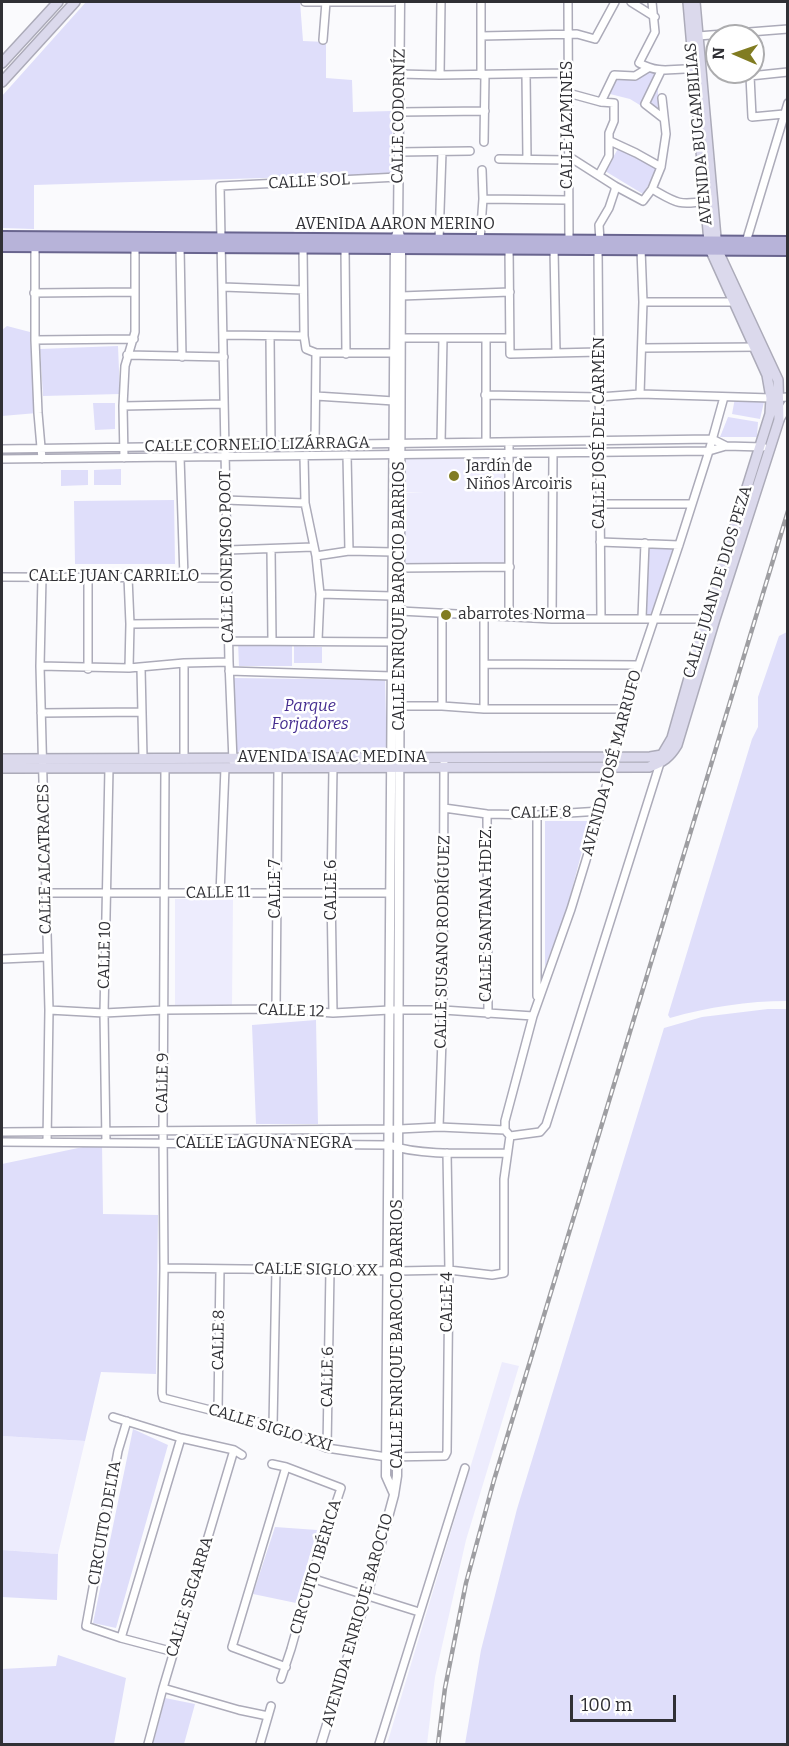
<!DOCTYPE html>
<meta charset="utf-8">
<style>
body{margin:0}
#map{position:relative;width:789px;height:1746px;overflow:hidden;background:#fafafd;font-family:Bitter,serif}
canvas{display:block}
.frame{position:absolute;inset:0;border:3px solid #303035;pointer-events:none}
.north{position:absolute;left:705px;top:24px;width:60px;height:60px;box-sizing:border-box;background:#fff;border:2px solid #acacae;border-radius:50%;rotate:272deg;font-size:16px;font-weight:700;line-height:24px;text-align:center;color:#303035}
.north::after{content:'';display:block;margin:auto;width:21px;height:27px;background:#817c22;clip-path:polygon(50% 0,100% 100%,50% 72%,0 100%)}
.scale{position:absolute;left:570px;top:1695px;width:106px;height:27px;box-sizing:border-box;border:3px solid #303035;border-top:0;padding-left:8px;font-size:18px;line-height:21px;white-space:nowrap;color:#303035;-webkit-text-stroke:4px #fff;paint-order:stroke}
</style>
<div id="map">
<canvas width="789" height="1746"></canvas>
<div class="frame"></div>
<div class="north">N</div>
<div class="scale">100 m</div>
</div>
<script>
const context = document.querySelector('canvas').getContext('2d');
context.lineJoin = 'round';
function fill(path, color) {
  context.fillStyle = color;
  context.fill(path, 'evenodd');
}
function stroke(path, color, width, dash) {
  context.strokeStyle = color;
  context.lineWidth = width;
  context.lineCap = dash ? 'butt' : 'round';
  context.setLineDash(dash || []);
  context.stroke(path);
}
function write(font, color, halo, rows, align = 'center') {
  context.font = font + ' Bitter,serif';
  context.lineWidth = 5;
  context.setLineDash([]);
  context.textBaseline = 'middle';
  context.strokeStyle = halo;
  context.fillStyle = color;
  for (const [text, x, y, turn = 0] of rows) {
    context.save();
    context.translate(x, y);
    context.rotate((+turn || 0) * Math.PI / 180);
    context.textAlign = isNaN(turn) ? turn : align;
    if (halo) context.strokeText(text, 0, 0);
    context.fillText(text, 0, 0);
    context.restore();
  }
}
fill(new Path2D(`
 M403,459h102l1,105 -102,1 -1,-72h21l-21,-1z
 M175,899h58l-1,107h-57z
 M502,1362l17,4 -53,174 -31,137 -8,67h-40z
 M2,1436l83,5 -27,113 -56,-4z`), '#edecfd');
fill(new Path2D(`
 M86,2h214l3,39 23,1v36l26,2 1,32 39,-1 1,63 -359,11v44l-32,-1v-132z
 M653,70l5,3v38l-10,-1 -18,-11 -20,-5 7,-18z
 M619,147l39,22 -15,25 -38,-23z
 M7,326l23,6 7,81 -35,3v-86z
 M118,346l2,48 -77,2 -3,-47z
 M735,398l29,4 -4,17 -28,-5z
 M93,403h22v26l-20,1z
 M728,417l30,5 -1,15h-37z
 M121,469v16h-27v-15z
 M61,470h27v15l-27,1z
 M174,500l1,64h-100l-1,-63z
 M648,549h25l-22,65h-4z
 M787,632v369c-39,0 -79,6 -117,17l-2,-3 84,-276 6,-12v-30l21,-61z
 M238,642l54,1v23h-53z
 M294,646l28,1v16h-28z
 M233,678l152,2 2,76 -153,-4z
 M545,821h45l-23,87 -22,59z
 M768,1009h20l-1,735h-322l16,-94 36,-141 147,-481 38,-11z
 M316,1020l2,104h-62l-4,-99z
 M102,1143l1,71 55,1 -2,159 -55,-2 -16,69 -83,-5v-272z
 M133,1429l35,16 -52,183 -23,-5z
 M275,1527l42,3 -21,73 -43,-9z
 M2,1550l56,4 -1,46 -55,-3z
 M58,1655l68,23 -12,66h-112v-75l54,-3z
 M165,1698l30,6 -11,40h-31z`), '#dfdefa');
const minor = new Path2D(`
 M305,2h88
 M568,2l1,240
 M631,2l24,15
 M652,2l3,30 -16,31c25,13 35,3 58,7
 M481,3v72
 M481,36l96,-2 18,5 20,-37
 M698,36l90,-7
 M323,40l3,-38
 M661,71l-16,33 18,14
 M399,74l41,1 128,-2
 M526,74l1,85
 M440,75l1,-73
 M568,93l33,9 13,1v18l-5,12v23l-10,19
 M601,102l13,-27 21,1 13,-8
 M399,112l86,-1
 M784,114l-32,3 -2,-41 38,-4
 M610,141l26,12 25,14
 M484,142l1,-67
 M398,152l72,-1
 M568,156l47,30 28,15 9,-12 9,-22 5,-33 -4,-36
 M499,159l69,1
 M652,189c23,13 26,17 53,12
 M483,199l85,1
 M439,240l3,-88
 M480,240l3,-41 -1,-29
 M600,241l-1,-16 10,-17 6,-18v-4
 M746,242l42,-139
 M35,243v97l3,73 4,46
 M180,247l2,110
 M303,248l1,88 2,13 10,4h82
 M345,248l1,106
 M509,248l1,106 89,-2
 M554,249l2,104
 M598,249l3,369
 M223,287l80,3
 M34,293l100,-1
 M401,296l109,-4
 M643,302h92
 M224,335l80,1
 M270,336l1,109
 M401,338h108
 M35,340l99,-1
 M642,348l116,-1
 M127,355l97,2
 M640,394l3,-92 -2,-53
 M485,395l115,2 40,-3 131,4 17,-1
 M316,396l78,5
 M123,406l101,-2
 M486,442v-104
 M441,443l2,-105
 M315,444l1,-91
 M2,449l710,-10 14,7
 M347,455l2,96
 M304,456l1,47 11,53 4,38 -2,46
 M180,457l4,120
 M124,458l-1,-52 2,-40 10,-34v-89
 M2,459l707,-8 17,-5 37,1
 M225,500l80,3
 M601,504h91
 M600,542l79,3
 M271,549l1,91
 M228,550l85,-3
 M316,556l33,-5 44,1
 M400,568l110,-1
 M2,577l225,1
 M42,577l-2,89 9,344 -2,132
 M128,577l2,47 -1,44
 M320,594l72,2
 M400,611l152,8h158
 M442,614v92
 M509,616v-174
 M642,618l3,-75
 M552,619l1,-166
 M130,624l98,-1
 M229,641l166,1
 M484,664l154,1
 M40,666l89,2 55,-5 45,-1
 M141,668l2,90
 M88,669v-92
 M229,671l163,5
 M400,706h42l42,3h140
 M484,709v-93
 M41,713l101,-1
 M184,758v-95
 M233,761l-4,-99 -9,-476 178,-9
 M165,768l-2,363 1,137 -2,125 1,5 110,28 54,22 60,9 58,-1 2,-4 2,-182 -2,-117
 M444,808l43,6 50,1 64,-4
 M487,814l1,200
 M537,815v181
 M46,893h344
 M220,894l5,-126
 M2,959l45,-2
 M276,1009l2,-241
 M49,1010l55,3 60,-3 112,-1 57,4 57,-3h53l90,6
 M333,1013l-2,-121 2,-124
 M439,1127l4,-117 1,-247
 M505,1130v-9l28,-105 38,-107 30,-98 9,-44 14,-58 55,-164 30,-94 15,-54
 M2,1132l397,-3 40,-2 66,3
 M510,1136l30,-4 6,-7 115,-365
 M2,1142l387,3c32,11 83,8 118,8
 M106,1143l-2,-130 5,-245
 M164,1268l235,3 50,-1 43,5 12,-2v-94l6,-43 -5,-6
 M218,1410l2,-141
 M113,1417l68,21 53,12 8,5
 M127,1421l-9,30 -32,175 35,12 53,14
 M273,1426l3,-157
 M327,1448l3,-178
 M272,1464l14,3 55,21 -30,90 -20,71 -10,30
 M311,1578l108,34
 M121,1638l60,-200
 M286,1667l-54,-20 54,-180
 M163,1688l76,22 29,6
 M148,1744l15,-56 71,-238
 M260,1744l11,-38
 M379,1744l86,-276`);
const tertiary = new Path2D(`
 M779,420l9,-15
 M394,1494l-8,-18 9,-1236 3,-10 2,-228
 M321,1744l46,-149 27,-100 3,-19 4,-1228v-8l-3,-10`);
const secondary = new Path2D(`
 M2,63l56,-61
 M2,82l73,-80
 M2,759l648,-2 12,-2 10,-17 34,-120 64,-204 1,-16 -4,-23 -57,-126 -1,-7 -21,-240
 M2,768l647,-1c14,-5 21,-10 28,-22l38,-126 64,-199 -1,-40 -61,-131 -22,-247`);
const primary = new Path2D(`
 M2,237l786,5
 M2,246l786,4`);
stroke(minor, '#acabb9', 10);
stroke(tertiary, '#acabb9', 11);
stroke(secondary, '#acabb9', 12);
stroke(primary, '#69658f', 14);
stroke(minor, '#fff', 7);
stroke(tertiary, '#fff', 8);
stroke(secondary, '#dbd9ec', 9);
stroke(primary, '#b7b3d9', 10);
const rail = new Path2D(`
 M438,1744l7,-56 21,-105 28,-103 294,-969`);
stroke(rail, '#9e9ea2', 4.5);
stroke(rail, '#fff', 2, [7]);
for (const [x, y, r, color] of [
 [454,476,6,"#817c22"],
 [446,615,6,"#817c22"]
]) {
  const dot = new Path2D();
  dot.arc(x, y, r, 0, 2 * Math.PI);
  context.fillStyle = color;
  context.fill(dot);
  stroke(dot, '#fff', 2);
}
write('16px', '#303035', '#fff', [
 ["CALLE CODORNÍZ",399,116,-89],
 ["CALLE JAZMINES",568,125,-90],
 ["AVENIDA BUGAMBILIAS",699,134,-95],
 ["CALLE SOL",309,182,-3],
 ["AVENIDA AARON MERINO",395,225],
 ["CALLE JOSÉ DEL CARMEN",600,433,-90],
 ["CALLE CORNELIO LIZÁRRAGA",257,445,-1],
 ["CALLE ONEMISO POOT",227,557,-91],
 ["CALLE JUAN CARRILLO",114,577],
 ["CALLE JUAN DE DIOS PEZA",718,582,-73],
 ["CALLE ENRIQUE BAROCIO BARRIOS",400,596,-90],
 ["AVENIDA ISAAC MEDINA",332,758],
 ["AVENIDA JOSÉ MARRUFO",612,763,-75],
 ["CALLE 8",541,813,-1],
 ["CALLE ALCATRACES",45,859,-91],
 ["CALLE 7",276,889,-90],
 ["CALLE 6",332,890,-90],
 ["CALLE 11",218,893,-1],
 ["CALLE SANTANA HDEZ.",487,914,-90],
 ["CALLE SUSANO RODRÍGUEZ",443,942,-89],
 ["CALLE 10",105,955,-89],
 ["CALLE 12",291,1011,2],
 ["CALLE 9",163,1083,-89],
 ["CALLE LAGUNA NEGRA",264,1144],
 ["CALLE SIGLO XX",316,1270,1],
 ["CALLE 4",448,1302,-90],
 ["CALLE ENRIQUE BAROCIO BARRIOS",398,1334,-90],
 ["CALLE 8",219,1340,-89],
 ["CALLE 6",328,1377,-89],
 ["CALLE SIGLO XXI",270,1428,17],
 ["CIRCUITO DELTA",105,1523,-80],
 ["CIRCUITO IBÉRICA",316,1567,-73],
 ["CALLE SEGARRA",190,1597,-73],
 ["AVENIDA ENRIQUE BAROCIO",358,1620,-74]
]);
write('16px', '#303035', '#fff', [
 ["Jardín de",466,467],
 ["Niños Arcoiris",466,485],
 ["abarrotes Norma",458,615]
], 'left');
write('italic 16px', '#442c8f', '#fff', [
 ["Parque",310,707],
 ["Forjadores",310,725]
]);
</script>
